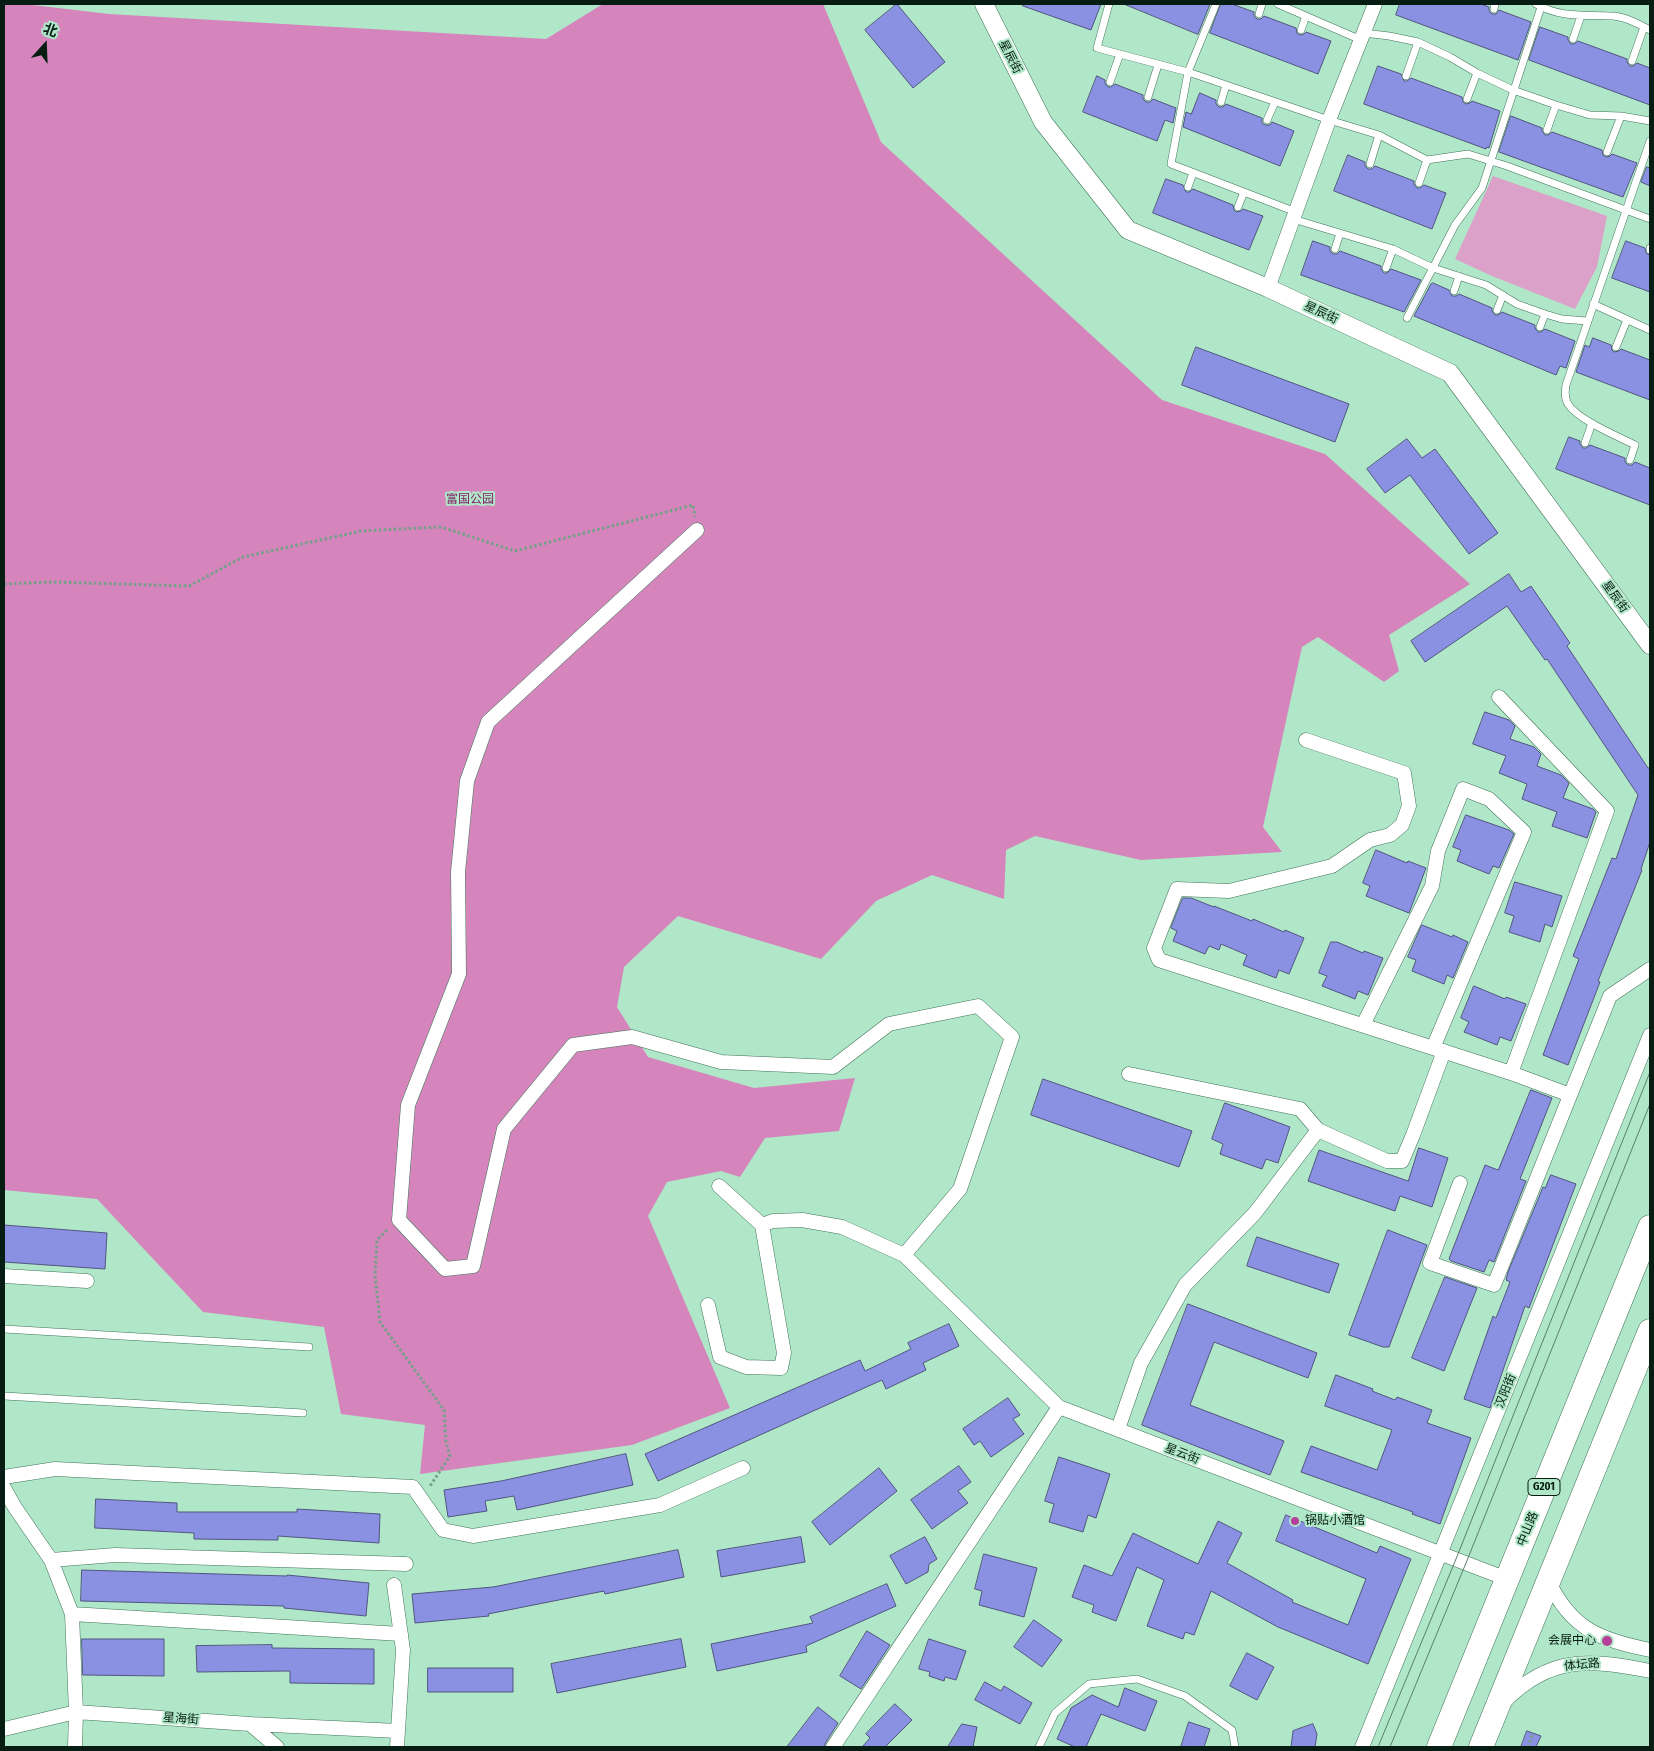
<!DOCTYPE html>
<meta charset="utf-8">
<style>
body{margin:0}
#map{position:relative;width:1654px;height:1751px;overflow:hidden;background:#b0e7c8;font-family:"Fira Sans Condensed","Noto Sans SC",sans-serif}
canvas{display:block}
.frame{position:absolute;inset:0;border:5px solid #071c12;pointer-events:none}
.north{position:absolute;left:20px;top:20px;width:50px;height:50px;-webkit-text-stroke:4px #b0e7c8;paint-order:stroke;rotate:20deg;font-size:14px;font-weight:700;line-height:20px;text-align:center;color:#071c12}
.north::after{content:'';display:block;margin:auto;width:18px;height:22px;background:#071c12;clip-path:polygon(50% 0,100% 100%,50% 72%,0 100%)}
</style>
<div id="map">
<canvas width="1654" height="1751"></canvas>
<div class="frame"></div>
<div class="north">北</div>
</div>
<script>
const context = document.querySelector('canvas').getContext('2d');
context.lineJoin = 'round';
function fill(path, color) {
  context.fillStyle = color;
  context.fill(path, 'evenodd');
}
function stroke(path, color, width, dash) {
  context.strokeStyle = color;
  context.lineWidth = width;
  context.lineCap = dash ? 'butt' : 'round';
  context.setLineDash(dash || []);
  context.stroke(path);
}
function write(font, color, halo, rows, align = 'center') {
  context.font = font + ' "Fira Sans Condensed","Noto Sans SC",sans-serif';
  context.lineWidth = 4;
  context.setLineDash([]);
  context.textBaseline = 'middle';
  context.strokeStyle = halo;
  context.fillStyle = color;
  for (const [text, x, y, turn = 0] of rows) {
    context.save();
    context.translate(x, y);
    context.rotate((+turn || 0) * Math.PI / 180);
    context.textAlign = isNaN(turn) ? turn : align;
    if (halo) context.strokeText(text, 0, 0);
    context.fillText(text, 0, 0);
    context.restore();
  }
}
fill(new Path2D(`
 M1493,176l114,40 -10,51 -22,42 -83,-33 -37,-17z`), '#dca1c8');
fill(new Path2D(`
 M4,4h20l85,10 437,25 57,-35h220l58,138 281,258 163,54 145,130 -81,51 10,36 -15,11 -66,-45 -16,10 -39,180 19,25 -141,8 -106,-24 -29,14 -2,49 -72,-24 -56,26 -55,58 -143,-43 -54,51 -7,40 31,50 106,31 101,-10 -16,53 -74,7 -25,39 -19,-6 -54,11 -19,34 82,192 -98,37 -212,29 5,-49 -84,-11 -17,-87 -121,-15 -106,-113 -93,-9z`), '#d585bc');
const building = new Path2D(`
 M897,4l48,58 -32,26 -48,-58z
 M1023,4h78l-10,26 -68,-24z
 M1124,4h86l-12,30z
 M1221,4h11l22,8v4l3,3h4l3,-3 32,12 1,5 3,2 4,-1 2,-2 25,9 -13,33 -108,-41z
 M1400,4h81l8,3v4l3,3h4l3,-4 32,12 -13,38 -122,-45z
 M1540,27l28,10v3l3,4h3l4,-3 49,18v3l3,4h3l4,-3 13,5v37l-121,-45z
 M1378,66l23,8 3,7h3l4,-3 51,19 1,5 3,2 4,-1 2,-2 28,10 -11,37 -2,-1 -1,2 -122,-45z
 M1097,76l8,4v3l3,4h3l4,-3 28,11v4l3,3h4l3,-3 23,9 -3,15 -8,-3 -8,21 -74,-29z
 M1200,93l16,7v4l3,3h4l3,-3 36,14v5l3,2h5l2,-3 22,9 -14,35 -97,-39 3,-15 5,2z
 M1511,116l31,12v3l3,4h3l4,-3 50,18 1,5 3,2 4,-1 2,-2 25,9 -14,34 -124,-45z
 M1348,155l17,7v4l3,3h4l3,-3 39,15v3l3,4h3l4,-3 22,8 -14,36 -98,-38z
 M1647,167l3,1v18l-9,-4z
 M1166,179l17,6 3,7h3l4,-3 40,16 1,5 2,2 5,-1 2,-2 20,7 -14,34 -96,-37z
 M1313,241l17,6v4l3,3h4l3,-3 41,15v3l3,4h3l4,-4 30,11 -17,32 -103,-37z
 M1626,241l19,7 1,5 4,2v37l-38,-14z
 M1433,283l16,7 3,6h4l3,-2 33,14v3l3,4h3l4,-3 33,13v3l3,4h3l4,-3 30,12 -9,27 -6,-2 -4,9 -142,-59 17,-32z
 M1593,338l18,7 1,5 2,2 5,-1 2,-2 29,11v40l-74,-28 9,-27 4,2z
 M1196,347l153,57 -14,38 -153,-57z
 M1569,437l11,4v3l3,4h3l4,-3 35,13v4l3,3h4l3,-3 15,6v37l-94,-36z
 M1407,439l15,19 13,-9 63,84 -29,21 -59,-79 -25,18 -18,-24z
 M1509,574l12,18 10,-6 39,57 -3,3 81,122h2v74l-9,27 1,1 -44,111 2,1 -32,83 -25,-10 36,-96 -6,-3 39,-98 4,1 22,-64 -91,-136 -2,1 -38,-54 -82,56 -14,-21z
 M1485,712l24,8 6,6 -5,13 24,8 7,7 -4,12 24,9 8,8 -6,15 30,11 3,3 -9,26 -35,-12 5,-14 -35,-13 5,-15 -28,-11 7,-17 -33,-12z
 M1466,815l43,15 5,4 -15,34 -6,-2 -4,8 -32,-13 4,-11 -8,-3z
 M1376,850l31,13 1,-2 18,7 -17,45 -43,-17 4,-10 -7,-3z
 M1515,882l47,14 -10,31 -7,-3 -5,18 -31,-10 5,-16 -9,-3z
 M1183,898h8l23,9v-1l38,15 1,-2 31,13 1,-2 19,8 -15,36 -10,-4 -3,8 -33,-13 4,-10 -26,-11 -2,6 -10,-4 -4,8 -32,-13 4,-10 -6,-3z
 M1422,925l30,12 1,-2 15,7 -15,36 -6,-3 -3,9 -32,-13 4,-11 -8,-3z
 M1331,942h6l26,11 1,-2 19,7 -15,37 -10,-4 -3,8 -33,-13 5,-10 -8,-3z
 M1474,986l31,13 1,-2 20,7 -15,37 -11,-4 -3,8 -33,-13 5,-10 -8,-4z
 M1043,1079l149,52 -13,36 -148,-52z
 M1531,1090l21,8 -32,81 6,2 -32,81 -5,-2 -5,12 -33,-11 -2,-2 36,-94 13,5z
 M1225,1103l65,24 -12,36 -12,-4 -4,10 -42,-15 3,-10 -11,-5z
 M1419,1148l29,10 -16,49 -32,-11 -5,15 -87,-30 11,-31 89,31z
 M1551,1175l25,9 -47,124 -4,-2 -35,102 -26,-9 29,-83 3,2 14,-36 -4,-2 2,-8 35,-85 2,1z
 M4,1225l103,8 -2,36 -101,-7z
 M1388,1230l39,15 -38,102h-6l-34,-12z
 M1257,1237l82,27 -10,29 -82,-27z
 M1445,1277l32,11 -33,83 -32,-13z
 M1188,1304l129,49 -9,25 -94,-36 -24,63 94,36 -14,34 -128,-50z
 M949,1324l10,22 -36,17 3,7 -40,19 -4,-9 -224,101 -13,-27 215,-94 5,11 46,-22 -3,-6z
 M1336,1375l37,14 -1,2 23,9 2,-3 35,13 -5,13 44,15 -31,86 -28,-10 1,-2 -112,-40 10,-26 66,24 15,-40 -67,-24z
 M1008,1398l12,17 -7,4 11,15 -33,23 -11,-16 -6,4 -11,-16z
 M626,1454l7,31 -116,25 -3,-14 -29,5 2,10 -39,6 -4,-27 57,-9z
 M1059,1457l51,17 -14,44 -8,-3 -5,17 -34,-10 5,-18 -9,-3z
 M959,1466l12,16 -13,9 10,12 -36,26 -21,-29z
 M879,1468l18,23 -67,54 -18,-23z
 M96,1499l81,4v9h120v-3l83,5 -1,29 -101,-7v4l-84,-1v-6l-99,-5z
 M1286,1515l91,38 3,-7 31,13 -43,105 -90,-37 -67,-36 -17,44 -9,-3 -2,7 -36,-13 17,-46 -27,-13 -21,54 -24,-9 2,-7 -22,-8 12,-32 28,11 21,-43 65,31 20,-43 24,12 -15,30 66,37 -1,2 56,23 18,-46 -90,-38z
 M801,1537l4,25 -84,15 -4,-26z
 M925,1537l12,22 -8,5 -1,8 -22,12 -16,-28z
 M678,1550l6,27 -79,17 -1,-3 -116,23 1,2 -74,7 -3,-29 81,-7z
 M984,1554l53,14 -13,49 -45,-12 3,-14 -7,-2z
 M82,1570l205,6v-1l82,8 -3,33 -82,-8v-2l-203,-5z
 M887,1584l9,22 -90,40 1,6 -90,19 -6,-27 102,-21 -3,-6z
 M1034,1620l28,20 -20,27 -28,-20z
 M867,1631l23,14 -29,44 -21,-13z
 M82,1639h82v37l-81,-1z
 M681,1639l5,28 -129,26 -6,-29z
 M929,1639l37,12 -10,29 -11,-3 -1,4 -15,-5 1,-4 -11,-3z
 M272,1645v3l102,1v35l-84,-1v-12l-93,1 -1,-26z
 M1247,1653l27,14 -17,33 -27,-14z
 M428,1668h85v24h-85z
 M985,1682l16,9 3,-5 28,17 -12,21 -45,-24z
 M1125,1688l32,13 -12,30 -44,-17 -15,33h-11l-18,-8 14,-31 21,-13 26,12z
 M895,1704l17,16 -27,27h-23l8,-9 -4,-4z
 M818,1707l20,16 -12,19 -2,5h-37z
 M1189,1722l21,7 -6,18h-23z
 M962,1724l15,3 -4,20h-25z
 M1313,1724l4,10 -2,13h-24l2,-16z
 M1527,1731l14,5 -5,11h-15z`);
fill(building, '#8a90e2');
stroke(building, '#515580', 1);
const service = new Path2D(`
 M1109,4l-12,44 91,24 141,48 50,15 48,25 41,-6 39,12 143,53
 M1216,4l-28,68 -17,92 125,48
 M1278,4l83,36
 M1536,4c27,15 48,10 77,12 13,1 26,8 37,14
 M1494,9l1,-5
 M1259,14l3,-10
 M1301,30l5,-14
 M1364,33l25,3 29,6 32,15 27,16 36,17 43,15 34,10 31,1 29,5
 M1573,39l8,-23
 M1632,61l12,-34
 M1406,76l12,-34
 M1110,82l10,-28
 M1148,97l10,-32
 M1467,99l10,-26
 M1221,102l5,-17
 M1267,120l8,-18
 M1547,130l9,-25
 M1607,152l14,-36
 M1370,164l9,-29
 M1419,183l8,-23
 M1188,187l5,-14
 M1238,207l6,-15
 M1293,219l100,30 40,19 53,17 31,19 28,10 17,5 25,2
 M1335,249l5,-16
 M1650,250v-2
 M1386,268l7,-19
 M1454,291l5,-15
 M1593,304l57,26
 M1497,310l6,-15
 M1407,318l48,-93 27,-37 60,-184
 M1540,327l5,-13
 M1616,347l11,-27
 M1585,443l7,-20
 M1630,460l5,-15c-18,-9 -57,-25 -67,-41 -4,-6 -3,-13 -2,-19l84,-244
 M4,1329l305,18
 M4,1396l299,17
 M1039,1747l16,-34 34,-29 48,-5 48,17 47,34 3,17`);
const minor = new Path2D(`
 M1268,288l61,-168 46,-116
 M697,530l-209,192 -21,59 -9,91 1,102 -51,131 -9,115 46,49 28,-3 31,-137 69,-84 59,-8 89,25 112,5 56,-43 89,-18 34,31 -52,152 -56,66
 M1499,697l108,114 -96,262
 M1306,740l98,33 5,33 -7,19 -12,10 -20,5 -38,26 -103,25 -52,-2 -23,59 5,12 352,113 59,22
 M1363,1025l69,-139 6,-35 25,-62 26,10 35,33 -91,216
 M1129,1074l171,35 18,21 69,31h15l11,-26 31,-84
 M1460,1183l-30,80 64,22 116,-289 40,-27
 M719,1186l43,39 11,-4 29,-1 40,7 62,28 155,152 448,172
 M4,1276l83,5
 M708,1305l12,52 26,10 35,1 3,-15 -22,-128
 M1118,1429l23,-66 44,-78 70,-72 63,-83
 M4,1477l51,-8 358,18 30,43 30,6 187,-31 83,-37
 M4,1488l10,18 37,54 21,54 4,98 -1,35
 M51,1560l64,-5 291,9
 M1549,1582c23,48 52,58 101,68
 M394,1585l9,65 -6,97
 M72,1614l329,20
 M1504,1702c46,-47 87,-43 146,-31
 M250,1724l148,7
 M4,1729l72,-17 174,12 27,23
 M833,1747l226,-340
 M1362,1747l288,-712`);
const tertiary = new Path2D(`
 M984,4l59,118 85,108 140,58 182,85 200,272`);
const trunk = new Path2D(`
 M1439,1747l211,-520
 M1481,1747l169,-416`);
stroke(service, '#407358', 8);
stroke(minor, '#407358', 15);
stroke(tertiary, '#407358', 19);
stroke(trunk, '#407358', 25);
stroke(new Path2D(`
 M4,584l48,-2 137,4 54,-29 118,-26 80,-4 74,24 178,-46 2,12
 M387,1230l-10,10 -2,35 5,47 64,88 2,32 4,14 -20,30
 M1528,1747l5,-14`), '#74a088', 3, [2.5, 2.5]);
stroke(service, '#fff', 7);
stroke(minor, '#fff', 14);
stroke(tertiary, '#fff', 18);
stroke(trunk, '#fff', 24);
stroke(new Path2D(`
 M1378,1747l78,-188 194,-487
 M1390,1747l76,-184 184,-459`), '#597e6a', 1);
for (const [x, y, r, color] of [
 [1295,1521,5,"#b64097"],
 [1607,1641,6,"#b64097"]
]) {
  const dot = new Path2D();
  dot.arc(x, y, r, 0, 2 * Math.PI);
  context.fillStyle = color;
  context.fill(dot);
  stroke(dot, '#b0e7c8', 2);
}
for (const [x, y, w] of [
 [1544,1487,32]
]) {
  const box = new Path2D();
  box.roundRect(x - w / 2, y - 8.5, w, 17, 4);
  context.fillStyle = '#b0e7c8';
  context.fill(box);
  stroke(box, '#071c12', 1);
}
write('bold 11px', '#071c12', null, [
 ["G201",1544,1487]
]);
write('12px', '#071c12', '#b0e7c8', [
 ["星辰街",1010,57,63],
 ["星辰街",1321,313,25],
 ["星辰街",1615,597,54],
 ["汉阳街",1506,1391,-68],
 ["星云街",1182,1454,21],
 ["中山路",1528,1529,-68],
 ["体坛路",1582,1665,-6],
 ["星海街",181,1719,4]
]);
write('12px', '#802369', '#b0e7c8', [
 ["富国公园",470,500]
]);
write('12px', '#071c12', '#b0e7c8', [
 ["锅贴小酒馆",1305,1521],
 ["会展中心",1596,1641,"right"]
], 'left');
</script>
